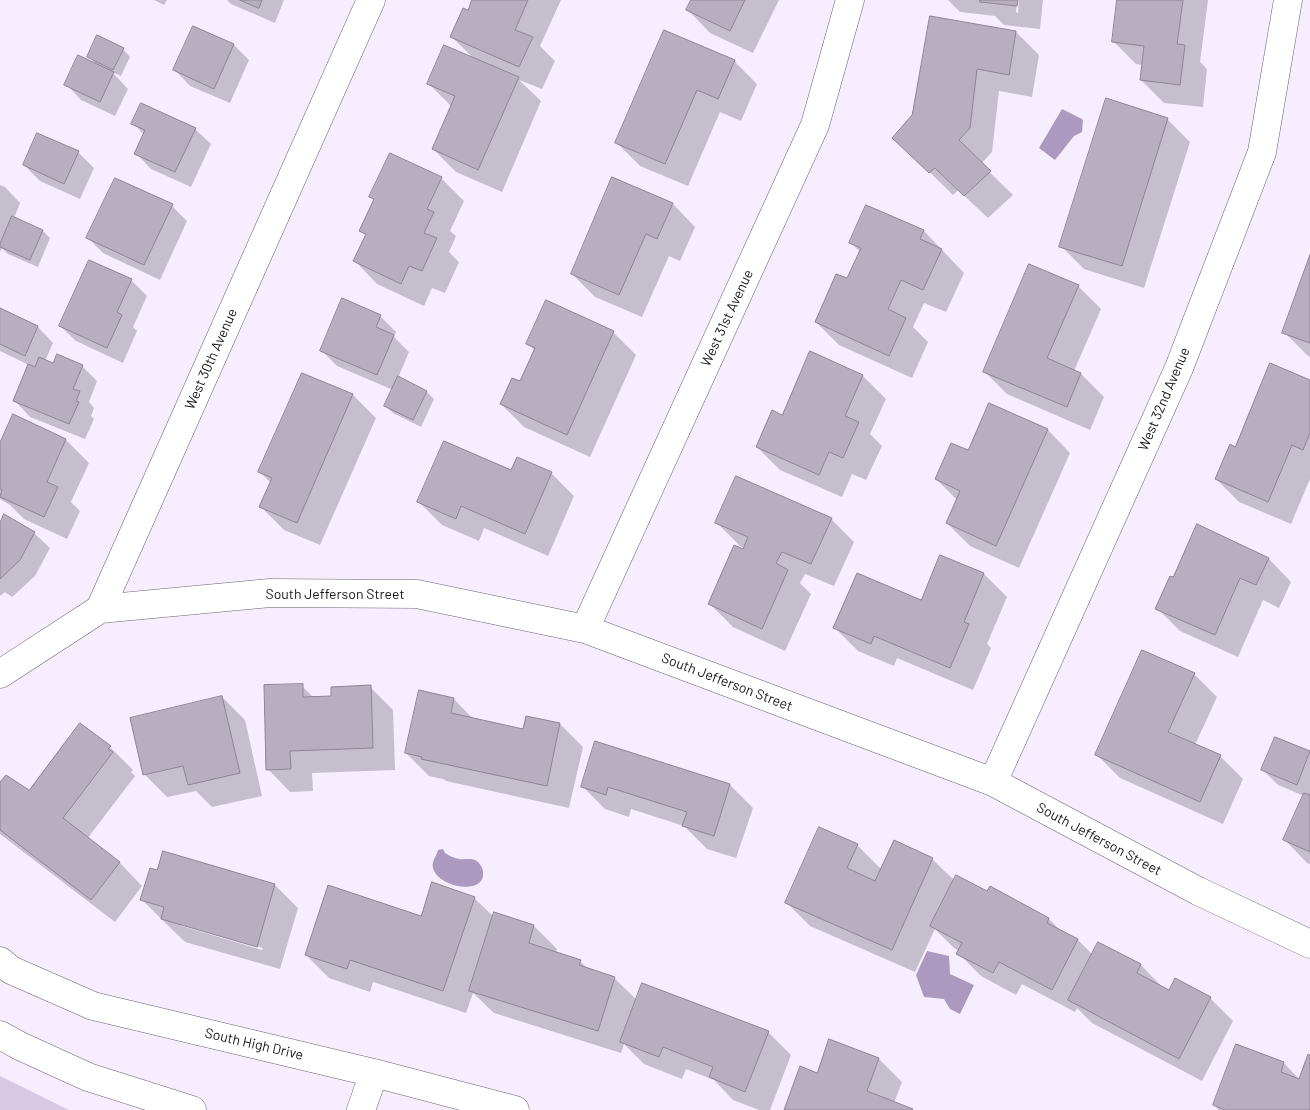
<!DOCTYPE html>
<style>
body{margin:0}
canvas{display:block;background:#f6eeff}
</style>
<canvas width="1310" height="1110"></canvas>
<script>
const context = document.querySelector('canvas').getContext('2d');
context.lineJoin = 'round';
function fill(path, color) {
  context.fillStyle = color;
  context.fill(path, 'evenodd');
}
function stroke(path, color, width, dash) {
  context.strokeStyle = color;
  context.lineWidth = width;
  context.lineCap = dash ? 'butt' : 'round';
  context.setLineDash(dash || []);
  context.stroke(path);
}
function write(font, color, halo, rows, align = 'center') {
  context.font = font + ' Barlow,sans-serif';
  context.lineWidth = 5;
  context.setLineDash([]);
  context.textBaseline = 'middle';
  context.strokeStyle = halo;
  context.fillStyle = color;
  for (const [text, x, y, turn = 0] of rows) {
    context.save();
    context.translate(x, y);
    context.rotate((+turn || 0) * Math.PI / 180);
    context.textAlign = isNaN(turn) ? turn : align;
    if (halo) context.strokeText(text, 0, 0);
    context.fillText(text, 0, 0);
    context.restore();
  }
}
fill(new Path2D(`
 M0,1076l69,34h-69z`), '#d7c9e4');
fill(new Path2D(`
 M1062,109l20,10 1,1 -1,12 -8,4 -19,24 -16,-12z
 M443,849l2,4c4,3 9,5 14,6 7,1 13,-2 19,3 3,3 5,7 5,10 3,24 -45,16 -50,-4 -2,-7 4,-12 5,-18z
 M927,951l22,5 1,18 24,11 -14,29 -10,-5 -6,-10 -20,-2 -8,-22z`), '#ac99bf');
fill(new Path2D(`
 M154,0h13l-3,5z
 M227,0h57l-9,23 -44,-19z
 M473,0h88l-21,46 15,15 -13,28 -23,-9 22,21 -39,91 -46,-20 -23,-23 19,-42 -23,-23 45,-25 -22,-22 17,-26z
 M692,0h87l-26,53 -43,-20 -22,-23z
 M948,0h69l-1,12 2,1 1,-13h24l-3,29 -36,-4 -9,-9 -35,-4z
 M1118,0h90l-8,62 7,7 -4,38 -39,-4 -23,-23 2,-15 -7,-1 -23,-23z
 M1016,32l23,23 -7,42 -33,-6 -7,61 -11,12 32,31 -25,23 -30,-28 -5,5 -59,-58z
 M234,45l15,15 -19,43 -40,-17 -15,-16z
 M123,49l7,8 -9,19 -9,-4 16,17 -13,27 -34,-16 -15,-16 31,-19 -8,-9z
 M734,61l23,23 -16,37 -21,-9 -32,74 -48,-20 -23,-23z
 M1167,119l23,23 -46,146 -60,-19 -23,-23z
 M133,123l62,6 16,15 -20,43 -40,-18 -15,-16 8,-18z
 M78,152l16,16 -14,31 -40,-18 -16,-16z
 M441,178l23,23 -14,30 6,5 -7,16 10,10 -14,31 -13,-5 -8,18 -47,-22 -22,-23 11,-25 -6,-6 15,-30 -4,-4z
 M613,179l60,25 22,23 -15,34 -11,-5 -27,61 -47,-20 -23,-23z
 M0,185l5,2 15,16 -6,15 29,13 7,7 -12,29 -30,-13 -6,-6 -2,4z
 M172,206l15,15 -27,59 -57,-27 -15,-15z
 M867,207l57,24 40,42 -18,39 -22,-9 -11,24 15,15 -16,36 -73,-33 -23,-23 31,-42 13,-28 -9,-9z
 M1310,259v98l-3,-2 -23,-23z
 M131,280l16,16 -14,31 4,4 -14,32 -47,-22 -16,-15z
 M1078,286l23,23 -27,62 7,3 23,23 -14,33 -83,-36 -23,-23z
 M0,309l38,18 15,16 -8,18 9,4 28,1 15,15 -8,21 5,6 -3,8 3,3 -9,20 -55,-22 -15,-16 14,-36 -29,-14z
 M380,316l16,16 -2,5 15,15 -11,26 29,14 7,7 -13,28 -28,-14 -8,-7 8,-16 -56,-24 -16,-16z
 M613,332l23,23 -46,102 -66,-30 -23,-23 19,-21 15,-32 -7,-8z
 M811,353l52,23 23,23 -16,35 12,12 -16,34 -14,-6 -10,23 -62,-27 -23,-23 26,-31z
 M302,374l51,21 23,23 -56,127 -36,-15 -23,-23 10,-24 -11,-11z
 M1310,381v98l-19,45 -52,-22 -23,-23 19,-31z
 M989,405l59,25 22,23 -51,115 -49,-22 -23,-23 10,-23 -21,-21 32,-27z
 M14,416l52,24 23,23 -18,39 9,9 -13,28 -43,-20 -14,-14 -10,-6v-53z
 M512,471l39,2 23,23 -26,60 -64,-28 -5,13 -37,-16 -23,-23z
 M831,519l23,23 -20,44 -29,-12 -5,9 11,11 -26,57 -52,-24 -23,-23 34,-56 -4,-2 -23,-23z
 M0,526l34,7 16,15 -15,28 -23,21 -7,-5 -5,4z
 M940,556l44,18 23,23 -20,47 4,4 -18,42 -76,-32 -3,8 -36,-15 -23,-23 86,-26z
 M1269,559l22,23 -12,26 -16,-8 -25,57 -58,-26 -23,-23 17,-29z
 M1194,674l23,23 -22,48 25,11 23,23 -20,45 -103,-46 -23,-23z
 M302,686l12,12 18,-1 38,-10 23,23 2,60 -83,3 1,18 -23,1 -22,-23z
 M222,697l23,23 17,76 -50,11 -16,-16 -29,6 -23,-23z
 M454,699l20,21 50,10 3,-13 33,7 23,23 -14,61 -123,-27 -3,-2 -14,-3 -23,-23z
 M80,725l30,22 23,23 -2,2 4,4 -48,63 33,24 22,23 -27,36 -115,-88v-50l29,8z
 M1276,738l34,15v111l-3,-1 -22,-23 19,-44 -26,-11 -15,-15z
 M596,742l134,43 23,23 -17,50 -29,-9 -23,-23 -53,-17 -2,8 -24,-8 -23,-23z
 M857,845l25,25 50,-11 23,22 33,12 61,26 13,13 16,8 15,15 6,-12 42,22 23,24 6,3 40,6 23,23 -31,60 -110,-58 -15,-15 -2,4 -53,-28 -6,11 -35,-19 -23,-23 1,-2 -5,-3 -19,-19 -20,43 -105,-46 -23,-23z
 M163,853l112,32 23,23 -18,61 -95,-27 -43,-42 16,-28zM178,923l85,25 -1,2 -80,-24z
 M474,898l20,19 40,9 23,23 -2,4 25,8 9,9 25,8 23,22 131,32 23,23 -21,55h-11l-26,-10 -19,-20 -28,-11 -4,10 -38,-15 -20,-20 -3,9 -127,-40 -21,-20 -7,20 -93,-31 -3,10 -41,-14 -23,-23 115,-37z
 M830,1041l49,18 23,23 -8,21 19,7h-128l32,-36z
 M1310,1056v54h-91l-5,-5 70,-42 16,17z`), '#0003');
const building = new Path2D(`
 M240,0h22l-3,8z
 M472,0h56l-13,30 18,7 -14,30 -69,-30 13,-29 5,2z
 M691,0h54l-15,31 -44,-21z
 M980,0h38l-1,6 -37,-4z
 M1117,0h66l-6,44 8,1 -5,40 -40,-5 4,-34 -32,-4z
 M930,16l86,15 -7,44 -32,-6 -7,59 -11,12 32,31 -27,25 -29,-28 -6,5 -37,-35 20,-23z
 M193,26l41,18 -20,45 -41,-19z
 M664,30l71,30 -17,39 -21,-9 -32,74 -50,-21z
 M97,35l27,13 -11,22 -26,-13z
 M444,45l75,32 -41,93 -46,-21 23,-53 -28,-12z
 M78,55l36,17 -14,30 -36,-17z
 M1106,98l62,20 -46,148 -63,-19z
 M141,103l55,25 -21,44 -41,-18 11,-24 -14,-6z
 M37,133l42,18 -15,33 -41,-19z
 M390,153l52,24 -15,32 7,3 -10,21 13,5 -15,33 -13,-5 -8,18 -48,-23 13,-27 -7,-3 15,-32 -5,-2z
 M612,177l61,26 -16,36 -11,-5 -27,61 -48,-21z
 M115,178l58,26 -29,61 -58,-27z
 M866,205l58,25 -4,9 22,10 -19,41 -22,-10 -13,29 18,9 -17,38 -74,-34 21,-48 11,4 14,-30 -12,-5z
 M12,216l31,14 -13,30 -30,-13v-3z
 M1310,255v88l-28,-10z
 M89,260l43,19 -15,33 5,3 -15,33 -48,-22z
 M1029,264l50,21 -32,73 34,15 -14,34 -84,-35z
 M342,298l39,17 -5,12 18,8 -17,40 -57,-24z
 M546,300l68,31 -47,104 -67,-31 12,-26 8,3 15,-33 -9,-4z
 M0,308l38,18 -13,30 -25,-12z
 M810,351l53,24 -18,41 14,6 -16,36 -14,-6 -10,23 -63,-28 16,-37 10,5z
 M57,354l26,11 -10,24 7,2 -4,10 3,1 -10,22 -56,-23 15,-37 7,3 4,-10 14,6z
 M1270,363l40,17v53l-7,17 -11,-5 -24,57 -53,-23 15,-35 5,3z
 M302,373l51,21 -56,129 -38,-16 13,-29 -14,-6z
 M398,376l29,15 -14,29 -29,-14z
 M989,403l59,26 -52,117 -50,-23 14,-32 -25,-12 16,-36 17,7z
 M13,414l53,25 -19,43 11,5 -14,30 -44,-20 2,-7 -2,-1v-46z
 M444,441l67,29 6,-13 35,15 -27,62 -64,-28 -5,13 -39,-17z
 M736,476l96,42 -21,46 -29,-12 -6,11 12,7 -26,59 -54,-25 26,-59 9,4 5,-12 -33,-14z
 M4,514l31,18 -15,28 -20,19v-56z
 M1197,524l72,34 -13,27 -16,-7 -25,57 -60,-26 15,-33 3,1z
 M940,555l44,18 -20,49 5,2 -19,44 -76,-32 -3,8 -38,-16 24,-55 64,27z
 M1142,650l53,23 -27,59 53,23 -21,47 -105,-47z
 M303,684v13l28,-1v-9l40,-2 2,63 -83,3 1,18 -25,1 -2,-85z
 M419,690l35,8 -3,15 72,16 3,-13 34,7 -13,63 -126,-27 1,-2 -17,-4z
 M222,696l18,77 -52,12 -5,-19 -40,9 -13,-57z
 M80,723l31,23 -3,3 5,3 -50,66 57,44 -29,38 -91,-70v-48l6,-7 23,15z
 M1275,737l35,14 -13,34 -36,-15z
 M595,741l135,43 -16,52 -32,-10 5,-14 -79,-25 -2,8 -25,-8z
 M1304,793l6,2v57l-27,-12z
 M819,827l39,17 -11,24 28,13 19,-41 39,18 -41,92 -107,-47z
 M163,851l112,33 -18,63 -96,-28 3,-12 -24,-7 10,-32 7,2z
 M956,875l31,16 3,-5 59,32 -2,5 31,16 -26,51 -53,-28 -6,11 -37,-19 6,-11 -32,-17z
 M432,882l43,15 -32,94 -93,-31 -3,9 -42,-14 23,-70 93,31z
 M494,912l40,13 -5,18 52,17 -2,5 36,12 -17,54 -129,-40z
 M1098,942l43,22 -4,9 32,17 6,-12 36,19 -32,62 -111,-59z
 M642,983l127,48 -24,61 -36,-15 4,-10 -50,-20 -4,10 -39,-15z
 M829,1039l50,19 -12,33 46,18 -1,1h-128l16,-44 17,7z
 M1236,1044l48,18 -3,10 18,7 9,-25 2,1v55h-85l-12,-5z`);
fill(building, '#b7afbf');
stroke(building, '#8d8594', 1);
const minor = new Path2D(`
 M100,609l170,-16 147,1 168,35 408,153 205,109 112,53
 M585,629l230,-504 35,-125
 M0,674l100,-65 271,-609
 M993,782l186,-414 83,-216 26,-152
 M0,961l11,9 82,36 281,67 141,37
 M361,1110l13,-37`);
const major = new Path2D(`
 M0,1035l20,11 68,31 104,33`);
stroke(minor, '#6b6372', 29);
stroke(major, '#6b6372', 29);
stroke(minor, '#fff', 28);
stroke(major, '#fff', 28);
write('14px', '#18151b', '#fff', [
 ["West 31st Avenue",727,318,-65],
 ["West 30th Avenue",211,359,-66],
 ["West 32nd Avenue",1164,399,-67],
 ["South Jefferson Street",335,594],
 ["South Jefferson Street",727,682,21],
 ["South Jefferson Street",1099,839,28],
 ["South High Drive",254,1044,13]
]);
</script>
